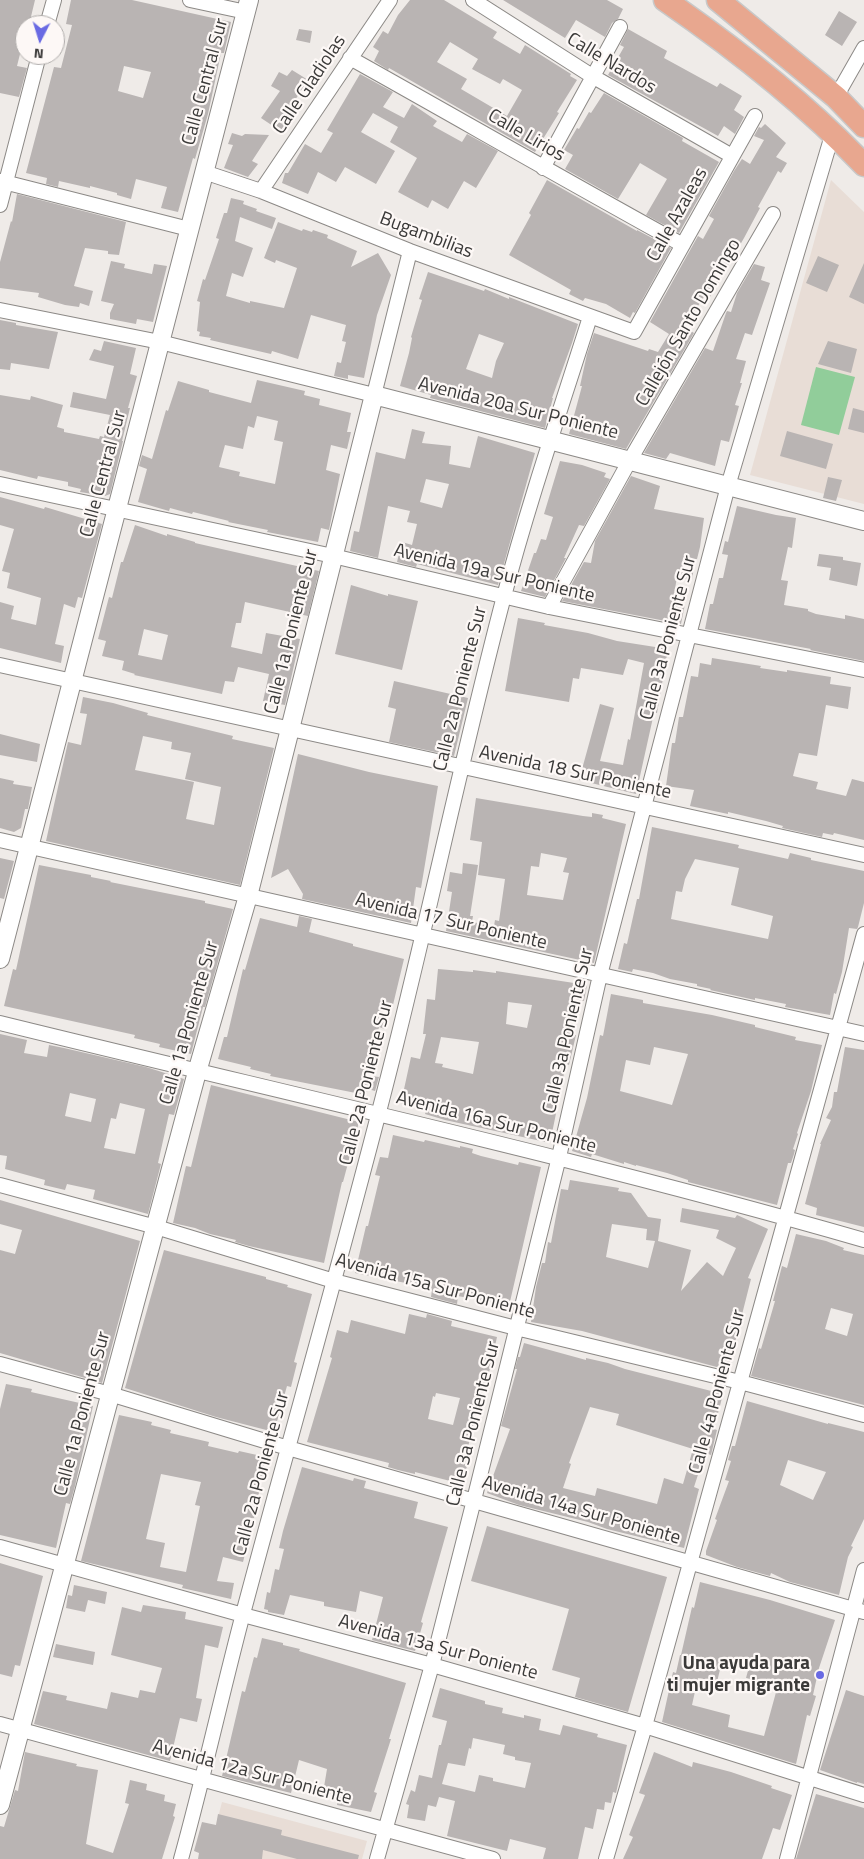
<!DOCTYPE html>
<meta charset="utf-8">
<style>
body{margin:0}
#map{position:relative;width:864px;height:1859px;overflow:hidden;background:#efebe8;font-family:"Titillium Web",sans-serif}
canvas{display:block}
.north{position:absolute;left:15px;top:15px;width:50px;height:50px;box-sizing:border-box;background:#fdf8f6;border:1px solid #afacaa;border-radius:50%;rotate:185deg;font-size:14px;font-weight:700;line-height:20px;text-align:center;color:#3b3a39}
.north::after{content:'';display:block;margin:auto;width:18px;height:22px;background:#696ae3;clip-path:polygon(50% 0,100% 100%,50% 72%,0 100%)}
</style>
<div id="map">
<canvas width="864" height="1859"></canvas>
<div class="north">N</div>
</div>
<script>
const context = document.querySelector('canvas').getContext('2d');
context.lineJoin = 'round';
function fill(path, color) {
  context.fillStyle = color;
  context.fill(path, 'evenodd');
}
function stroke(path, color, width, dash) {
  context.strokeStyle = color;
  context.lineWidth = width;
  context.lineCap = dash ? 'butt' : 'round';
  context.setLineDash(dash || []);
  context.stroke(path);
}
function write(font, color, halo, rows, align = 'center') {
  context.font = font + ' "Titillium Web",sans-serif';
  context.lineWidth = 4.5;
  context.setLineDash([]);
  context.textBaseline = 'middle';
  context.strokeStyle = halo;
  context.fillStyle = color;
  for (const [text, x, y, turn = 0] of rows) {
    context.save();
    context.translate(x, y);
    context.rotate((+turn || 0) * Math.PI / 180);
    context.textAlign = isNaN(turn) ? turn : align;
    if (halo) context.strokeText(text, 0, 0);
    context.fillText(text, 0, 0);
    context.restore();
  }
}
fill(new Path2D(`
 M831,180l33,32v292l-114,-29z
 M222,1802l145,39 -5,18h-155z`), '#e8ddd6');
fill(new Path2D(`
 M816,367l39,10 -16,58 -38,-10z`), '#91cd9a');
fill(new Path2D(`
 M0,0h35l-6,25h-4v9l-8,32 10,2 -8,29 -19,-4z
 M71,0h61l99,22 -7,31h-3l-13,61 -13,45 -2,-1 -15,54 -17,-4 6,-21 -31,-8 -5,20 -14,-4v-2l-27,-7v2l-31,-7 -1,6 -12,-3 1,-6 -21,-5 28,-106 7,1 11,-43 -6,-1zM124,66l27,6 -8,26 -25,-7z
 M410,0h34l53,32 -4,6 27,16 5,-9 46,29 -1,2 7,4 -20,32 2,1 -24,39 -146,-84 -1,2 -14,-9 5,-10 -6,-4 10,-16 5,3 10,-19zM450,42l28,17 -6,10 28,15 3,-5 19,11 -15,26 -46,-27 6,-10 -30,-17z
 M503,0h104l16,9 -5,10 -6,4 -7,14 -29,-17 -11,18z
 M839,11l18,11 -15,24 -17,-11z
 M299,29l13,2 -2,12 -14,-3z
 M628,29l39,22 -3,7 53,29 3,-4 22,13 -8,14 10,7 -9,17 -11,-8 -6,10 -110,-61 16,-28 -4,-2z
 M292,70l21,13 -5,9 -6,-3 -15,24 5,3 -10,16 -21,-14 19,-27 -9,-5 8,-14 8,4z
 M360,74l33,18 -10,15 21,11 8,-14 25,17 -4,5 29,16 5,-8 31,17 -22,37 -12,-7 -16,28 -16,-9 -4,8 -30,-16 19,-34 -27,-16 8,-15 -25,-14 -12,19 34,19 -19,33 -31,-17 -9,15 -18,-10 -10,22 -26,-11 3,-10h3l17,-29 16,9 12,-20 -6,-3z
 M604,93l79,45 -1,3 37,21 -40,71 -33,-18 21,-36 -27,-16 -22,36 -53,-30 8,-14 -9,-5 13,-22 2,1 10,-17 2,1z
 M765,124l21,19 -10,14 11,6 -6,10 -3,-2 -20,36 2,1 -16,30 -34,59 -5,-2 -20,32 9,6 -68,116 -57,-15 13,-48h-2l7,-32 7,-21 54,18 1,-2 9,3 11,-18 -19,-12 48,-86 5,3 11,-20 -5,-3 25,-45 8,-12 8,5 14,-24 -10,-4 5,-9 2,1z
 M232,133l10,3 3,-2 24,1 -17,26 6,3 -10,13 -24,-9 9,-23 -5,-1z
 M547,180l90,51v-1l34,18 -36,65 -2,-1 -3,6 -24,-14 -21,-6 -2,3 -14,-7 2,-4 -62,-35 22,-40 -2,-2z
 M17,194l109,28 -7,33 -11,-1v-3l-23,-3 -11,38 19,5 -4,15 -9,-3 -1,4 -14,-2 -27,-8 1,-4 -39,-5v-26l11,-41 1,1z
 M231,198l13,3 -1,3 14,5 -1,2 20,7 -4,11 -32,-12 -5,24 18,7 -10,29 -11,-4 -6,23 24,7v-2l34,7 13,-40 -21,-8 -1,3 -11,-5 14,-36 24,9 1,-2 9,3 1,-2 15,5 -1,3 30,13 -6,16 27,-14 13,22 -14,40 -13,63 -16,-3v4l-14,-3 3,-14 4,1 5,-21 -4,-1 4,-16 -35,-10 -13,44 -26,-8 -1,3 -61,-14 1,-2 -12,-2 1,-4 -3,-1 3,-29 -3,-1 6,-22 2,1 14,-41 -3,-1 6,-19 2,-6h3z
 M818,256l21,9 -12,27 -21,-9z
 M111,261l14,3 -1,4 28,6 2,-10 13,2 -14,56 -16,-3 -1,5 -26,-5v-6l4,-9 -13,-3z
 M864,263v41l-15,-7z
 M754,264l11,3 -4,13 9,3 -18,52 -7,-2 -9,26 10,2 -6,22h2l-7,22 4,1 -10,36 -8,-2 -6,26 -45,-13 -4,6 -22,-6 61,-105 8,3 13,-38 1,-2 4,1 6,-19z
 M428,272l56,19 1,-2 24,10v-2l69,27 -6,19 -20,55h1l-8,30 -111,-29 -4,-1 1,-3 -31,-9 9,-33 3,-15 -1,-1 11,-37 -3,-1zM479,334l25,9 -8,18 -4,17 -26,-9z
 M0,320l16,3v2l42,7 -9,37 -38,-6 -1,7 -10,-1z
 M104,341l32,7 -6,26 7,2 -9,32h2l-8,33h1l-13,53 -5,2 -25,-4 1,-3 -13,-3v-4l-30,-6 -1,3 -37,-9v-75l30,5 1,-4 32,9 -6,22 7,2v3l35,7 1,-3 4,1 6,-22 -40,-8 3,-15 33,7 8,-33 -25,-6 5,-11 7,2z
 M828,341l29,8 -6,24 -33,-9z
 M257,380l48,11 -1,4 16,4 -1,6 32,8 -4,19h4l-4,17 -16,-4 -5,25 14,4 -11,56 -8,-2 -3,14 -51,-10 1,-2 -40,-8 1,-1 -36,-9 -1,2 -22,-6 -1,3 -31,-9 9,-33 -8,-3 3,-11 10,4 14,-49 2,1 10,-30 31,9v2l42,11zM257,416l21,5 -4,19 9,2 -8,42 -36,-8 1,-4 -21,-5 6,-22 18,4 5,-23 6,2z
 M853,408l11,3v22l-16,-4z
 M412,429l13,3 -3,11 29,3 -2,18 21,4 8,-32 57,17 -37,132 -81,-21 -1,3 -19,-5 5,-20 10,3 5,-21 -10,-2 3,-11 -22,-5 -10,52 -28,-7 4,-20 5,1 17,-80 29,7zM426,479l23,5 -7,24 -22,-6z
 M787,431l46,13 -7,25 -46,-13z
 M560,461l22,4 24,8 -2,4 6,2 -26,47 -5,-1 -15,33h2l-21,39 -24,-6 13,-38h2l5,-14 5,1 7,-23 -9,-3z
 M631,476l29,10 -6,23 50,9 -4,29 -3,12h-2l-3,21 -15,-3 -4,24 12,3 -4,20 -119,-23 22,-39 7,1 4,-22z
 M828,477l14,3 -6,21 -13,-3z
 M0,497l44,12 1,-2 57,17 -20,74 -4,-1 -3,11 -11,-4 -9,40 9,2 -3,17 -61,-15v-46l14,4 -3,13 25,6 5,-27 -34,-10 3,-15 -8,-2 12,-42 -14,-4z
 M737,506l39,9 20,3 -4,30 -4,-1 -7,33 7,1 -4,24 24,4v2l8,3 29,5v-4l19,4v42l-54,-11 1,-1 -106,-20 5,-25h3l6,-26h4l5,-23 -6,-1 3,-13 3,1z
 M135,525l32,11v-2l28,8v1l124,28 -11,45 -63,-14 -4,21h-5l-5,24 31,7 4,-21 34,6 -15,66 -22,-4 6,-27 -31,-7 -4,15 -9,-1 -3,13 -88,-19 1,-1 -13,-4 2,-9 -22,-5 4,-15 -8,-2 5,-19 6,-23 3,1 9,-36h2zM144,629l24,6 -6,25 -24,-5z
 M819,554l24,3v3l18,3 -4,23 -28,-6 2,-12 -14,-2z
 M351,585l37,11v-2l30,7 -16,69 -67,-16z
 M518,618l27,5 -1,2 44,8 29,8 51,8 -11,64h-3l-18,81 -57,-14 21,-76 14,4 -14,53 23,4 5,-26 2,1 14,-77 -16,-4 -5,16 -42,-7 -2,11 -6,-1 -4,24 -64,-11z
 M712,658l49,8 -1,2 27,4v-2l44,7 -1,7 21,3 -3,22 -22,-4 -9,51 -18,-3 -6,23 25,6 -2,7 30,7 6,-17 12,3v58l-30,-7 -1,2 -10,-2 -1,4 -40,-9 1,-2 -17,-5 -38,-9v2l-38,-8 4,-16 -28,-4 6,-43h3l4,-26h4l8,-41 7,1 2,-14 11,2z
 M394,681l74,17 -14,58 -65,-14 7,-33 -8,-2z
 M83,697l30,6 35,10 -1,2 86,21 -1,3 42,9 -34,137 -194,-44 22,-99 13,3 6,-31 -7,-1zM143,736l29,6 -1,7 20,4 -6,26 36,8 -7,38 -28,-6 8,-37 -59,-12z
 M0,734l40,10 -3,18 -37,-7z
 M298,754l71,18 69,14 -17,102 -5,-1 -5,36 -109,-24 1,-5 -15,-25 -17,9z
 M0,778l14,3 -1,3 19,3 -4,22h-3l-4,19 -7,4 -14,-4z
 M476,798l107,18 9,1v-4l11,2 -1,3 24,6 -32,139 -148,-32 6,-39 -5,-1 3,-19 12,2 1,-11 15,2 -8,51h3l-1,6 22,4 1,-6 4,1 6,-42 -27,-4 4,-33 -12,-2zM541,853l26,5 -4,14 6,1 -6,27 -36,-5 4,-29 8,1z
 M652,827l87,18 -1,3 50,11 2,-6 21,5v2l53,11v32l-6,24 -1,2 -8,-1 -7,44 -6,22 -2,-1 -4,22 -45,-8 1,-3 -31,-6v2l-45,-10 1,-1 -14,-3v-2l-27,-5 -17,-6 -20,-4 -1,3 -14,-3 6,-26 3,1 10,-45h2zM695,859l44,9 -8,37 42,11 -5,23 -97,-20 5,-28 6,1 3,-13z
 M0,858l14,3 -10,38 -4,-1z
 M39,865l52,10v2l20,4 -1,1 95,19v2l28,6 -28,98h-2l-12,47 -32,-7 1,-3 -26,-6 1,-3 -131,-29 9,-37 3,1z
 M299,916l13,3 -3,13 44,12v2l51,13 -12,50h-2l-5,20 -6,-2 -6,24h2l-4,25 8,1 -4,14 -7,-2 -2,6 -96,-19 1,-2 -21,-5 1,-2 -33,-8 6,-22h3l16,-68 2,1 15,-52 37,9z
 M438,969l35,3v-2l23,3v-2l91,14 -3,16 -3,-1 -2,10 -4,-1 -4,25 5,1 -7,30 -3,-1 -16,79 -105,-23 -20,-6 2,-6 -26,-5 10,-46 9,2 6,-25h-3l4,-35 8,1zM508,1002l24,3 -5,23 -21,-4zM441,1037l38,5 -6,32 -31,-7 1,-3 -8,-1z
 M611,994l32,6v3l69,12 43,10v2l41,10 -1,3 27,5 -11,46 -14,42 1,1 -5,15 2,1 -1,4 -3,9h-3l-11,42 -89,-23v-2l-21,-7 -31,-8v1l-12,-4v2l-32,-10 -1,3 -19,-6 15,-53 13,-63 3,1zM654,1047l34,7 -16,51 -52,-14 6,-31 24,5z
 M0,1034l27,6 -3,13 23,4 2,-12 15,3 82,19 38,12 -10,36 -5,-1 -11,49 3,1 -13,50 -55,-15 2,-9 -28,-6 -2,6 -21,-5 1,-5 -40,-11 2,-13 -7,-1zM70,1093l26,6 -5,23 -26,-6zM120,1103l25,6 -10,45 -31,-6 7,-30 5,1z
 M845,1047l19,3v177l-48,-12 1,-7 -12,-4 16,-60h-1l11,-24 -5,-2 6,-11 2,-15h3z
 M211,1085l148,37 -16,60h-1l-18,81 -75,-17 -14,-4 1,-2 -26,-6 -15,-6 -22,-5 13,-57 5,1z
 M393,1135l31,7 1,-2 35,8v-2l13,3 -1,4 9,3 37,9 1,-3 22,5 -32,139 -51,-10 -1,8 -26,-7 1,-7 -11,-4 -66,-13 11,-47h2l12,-50 -5,-1 5,-18 8,1z
 M570,1180l49,8 -1,3 13,2 17,24 13,2 -3,22 33,9 -10,41 26,-29 16,14 13,-28 -20,-10 3,-8 -39,-8 2,-14 53,10 2,-3 31,14 -20,49 3,1 -23,91 -146,-39 -51,-9 5,-35 6,-24h3l3,-21 3,1 10,-54 7,1zM612,1224l35,5 -1,11 9,1 -7,27 -42,-11z
 M0,1200l140,41 -38,142 -102,-30v-103l15,4 7,-24 -22,-6z
 M796,1234l30,7 18,7 -1,2 21,5v150l-113,-29 8,-28 2,1 12,-41 2,-7h-2l9,-35 5,2zM831,1308l22,6 -6,22 -22,-7z
 M164,1250l102,27v2l22,6 -1,2 25,7 -18,68 3,1 -6,24 -4,-1 -13,46 -58,-15 -91,-29z
 M409,1314l17,4 1,-4 25,7 -1,5 46,11 -15,67 -3,-1 -12,48 4,1 -9,32 -47,-12v2l-17,-4 -10,-3 1,-4 -82,-21 25,-84 -2,-1 7,-27 11,3 3,-13 54,14zM436,1393l24,5 -7,27 -25,-6 5,-23 2,1z
 M524,1343l62,17v-2l22,5 17,6 98,25 -9,35 3,1 -6,25 -6,-2 -11,34 5,2 -15,59 -77,-19 -19,-7 -69,-17 -32,-12 23,-64 -9,-3 16,-57h-2l3,-12h2zM590,1407l29,7 -3,11 77,24 -10,35 -19,-6 -7,26 -60,-16 -2,8 -32,-8 8,-24 -2,-1z
 M6,1384l26,5 -1,3 62,14 -18,80 -5,18 -4,-1 -10,45 -56,-13v-126z
 M747,1401l81,23v-1l36,9v87l-13,27 2,1 -5,10 -9,38 -49,-13 -19,-9 -1,3 -33,-9 -31,-12v-4l11,-31 -2,-1 14,-38 -4,-1 6,-19 -3,-1 4,-14h3zM788,1460l38,12 -13,28 -33,-15z
 M119,1415l33,7 -1,3 20,5 -1,3 39,9 -1,4 30,7 1,-2 27,6 -12,61h-3l-8,32h3l-3,12 -20,-5 -6,24 17,2 -3,16 -49,-11 1,-3 -102,-24zM161,1474l40,8 -6,23 5,1 -14,66 -26,-5 5,-24 -19,-4z
 M302,1467l51,14 1,-3 12,3 -2,7 54,14 -4,16 34,9 -27,95 2,1 -8,28 -43,-11 11,-43 -23,-6 -4,21 -32,-6v-4l-34,-7 -6,20 -16,-3v-2l-4,-1 3,-17 3,1 5,-24 4,1 5,-21 -5,-1 4,-17z
 M487,1526l180,51 -39,135 -53,-15 5,-19 -28,-8 17,-61 -98,-28z
 M0,1563l43,13 -23,90 -5,-1 -3,12 -12,-3z
 M700,1582l70,18 65,20 -16,48 -6,27 3,1 -6,20 -3,-1 -11,49 -134,-42 11,-50 3,1 4,-18h1l11,-48 2,1zM723,1657l27,6 -4,15 32,7 -14,51 -36,-9 2,-12 -38,-10 6,-27 19,4z
 M74,1585l33,7 -2,12 -17,-4 -3,12 -19,-4 2,-13 4,1z
 M143,1605l43,7 -1,7 38,8 -5,21 -13,-3 -9,53 6,1 -5,23 -17,-4 -10,43 -136,-37 9,-33 24,5 -1,4 41,9 4,-17 27,6 2,-8 15,3 7,-25 -51,-13 11,-48 19,5z
 M262,1638l21,5v2l17,4 -1,2 107,32 -17,56h2l-17,53 3,1 -6,19 -34,-7 2,-10 -16,-2 4,-24 -28,-9 -8,33 -69,-17 20,-85 3,1 9,-35 3,1z
 M56,1644l39,8 -2,13 -40,-8z
 M440,1688l45,13v3l18,4 -1,5 22,5v-3l17,4 -2,11 21,5 3,-10 35,9 -1,3 30,8 -11,48 -3,-1 -2,11 -6,-1 -1,8 -7,-1 -4,20 -8,-2 -7,32h-35l3,-11 -36,-9 -3,12 -60,-15 8,-35 -16,-4 -3,10 -8,-2 -3,16 -18,-3 2,-13 -3,-1 5,-14 4,2 4,-17 13,3 7,-33h2l6,-24 -15,-4zM473,1738l32,7 -2,9 12,3v3l16,3 -6,25 -32,-7v-3l-14,-3 -4,17 -33,-8 6,-21 17,3 4,-18 2,1z
 M846,1690l18,6v88l-7,-2v1l-37,-13z
 M25,1752l52,12 -1,2 22,4 -12,74 27,9 16,-49 -4,-1 5,-23 17,4 -1,6 19,5 -1,6 12,3 -3,12 2,1 -13,42h-162v-33l4,1 11,-37 3,1z
 M654,1752l38,15 1,-5 38,10 41,14 -1,2 21,7 -12,35 -7,-2 -11,31h-139l10,-22 -4,-2 16,-40 -6,-2z
 M816,1794l48,14v51h-68z
 M218,1814l64,16 -1,5 78,20 -1,4h-61l-34,-9 -1,9h-64l1,-6 -5,-2 8,-29 14,3z`), '#b9b4b3');
const minor = new Path2D(`
 M190,0l56,12
 M473,0l119,76 140,80
 M47,25l7,-25
 M350,58c111,62 222,126 333,187
 M836,97l28,-49
 M543,168l77,-141
 M204,172l57,19 149,60 224,81 121,-216
 M0,181l189,48
 M261,191l129,-191
 M0,205l39,-150
 M0,310l160,32 214,53 36,-144
 M0,484l333,72 216,51 315,63
 M549,607l81,-147 143,-246
 M0,665l864,190
 M0,840l864,194
 M0,1023c288,71 579,135 864,217
 M0,1185l156,42 178,54 182,47 224,54 124,33
 M0,1364l110,30 178,54 576,164
 M0,1547l243,68 189,50 213,61 219,69
 M0,1724l493,135
 M181,1859c23,-83 41,-166 63,-249 50,-188 105,-376 152,-565 37,-148 68,-297 107,-445 25,-95 57,-189 87,-283
 M377,1859l55,-194 42,-165 85,-343 41,-182 128,-489 105,-354
 M606,1859l39,-133 219,-792
 M787,1859l77,-289`);
const tertiary = new Path2D(`
 M0,959l249,-959
 M0,1805l197,-733 51,-176 126,-501 490,126`);
const primary = new Path2D(`
 M665,0c71,49 140,103 199,165
 M718,0l118,97 28,29`);
stroke(minor, '#8c8986', 16);
stroke(tertiary, '#8c8986', 20);
stroke(primary, '#c8c8c8', 25);
stroke(minor, '#fff', 14);
stroke(tertiary, '#fff', 18);
stroke(primary, '#e8a78f', 22);
for (const [x, y, r, color] of [
 [820,1675,5,"#696ae3"]
]) {
  const dot = new Path2D();
  dot.arc(x, y, r, 0, 2 * Math.PI);
  context.fillStyle = color;
  context.fill(dot);
  stroke(dot, '#fdf8f6', 2);
}
write('19px', '#3b3a39', '#fdf8f6', [
 ["Calle Nardos",611,64,31],
 ["Calle Central Sur",206,82,-75],
 ["Calle Gladiolas",310,85,-56],
 ["Calle Lirios",526,136,30],
 ["Calle Azaleas",678,215,-61],
 ["Bugambilias",426,236,21],
 ["Callejón Santo Domingo",689,323,-60],
 ["Avenida 20a Sur Poniente",518,409,14],
 ["Calle Central Sur",104,474,-75],
 ["Avenida 19a Sur Poniente",494,574,13],
 ["Calle 1a Poniente Sur",292,632,-76],
 ["Calle 3a Poniente Sur",669,638,-75],
 ["Calle 2a Poniente Sur",461,689,-76],
 ["Avenida 18 Sur Poniente",575,773,12],
 ["Avenida 17 Sur Poniente",451,922,13],
 ["Calle 1a Poniente Sur",190,1023,-74],
 ["Calle 3a Poniente Sur",569,1031,-77],
 ["Calle 2a Poniente Sur",367,1083,-76],
 ["Avenida 16a Sur Poniente",496,1123,14],
 ["Avenida 15a Sur Poniente",435,1287,15],
 ["Calle 4a Poniente Sur",718,1392,-75],
 ["Calle 1a Poniente Sur",83,1414,-75],
 ["Calle 3a Poniente Sur",474,1424,-76],
 ["Calle 2a Poniente Sur",262,1474,-75],
 ["Avenida 14a Sur Poniente",581,1511,16],
 ["Avenida 13a Sur Poniente",438,1648,15],
 ["Avenida 12a Sur Poniente",252,1773,15]
]);
write('bold 19px', '#3b3a39', '#fdf8f6', [
 ["Una ayuda para",810,1664],
 ["ti mujer migrante",810,1686]
], 'right');
</script>
